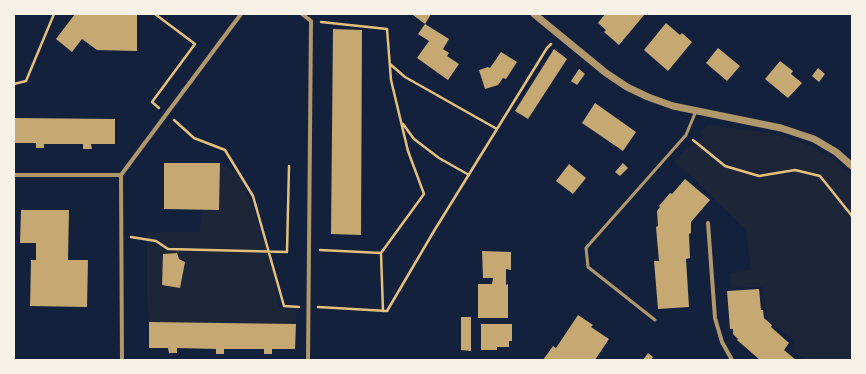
<!DOCTYPE html>
<style>
body{margin:0}
#map{position:relative;width:866px;height:374px;overflow:hidden;background:#14213d;font-family:"PT Sans Narrow",sans-serif}
canvas{display:block}
.frame{position:absolute;inset:0;border:15px solid #f6f1e7;pointer-events:none}
</style>
<div id="map">
<canvas width="866" height="374"></canvas>
<div class="frame"></div>
</div>
<script>
const context = document.querySelector('canvas').getContext('2d');
context.lineJoin = 'round';
function fill(path, color) {
  context.fillStyle = color;
  context.fill(path, 'evenodd');
}
function stroke(path, color, width, dash) {
  context.strokeStyle = color;
  context.lineWidth = width;
  context.lineCap = dash ? 'butt' : 'round';
  context.setLineDash(dash || []);
  context.stroke(path);
}
fill(new Path2D(`
 M707,125l63,8 27,8 18,7 20,13 17,15v184h-47l-13,-10 2,-10 -27,-20 -5,-33 -31,1 -2,-15 22,-3 -5,-40 -54,-53 -18,-15 17,-18 2,1 11,-10 -4,-3z
 M220,163l19,10 15,37 19,60 5,37 18,1v16l-147,-1 -2,-27v-64h53l1,-22h18z`), '#1d2539');
fill(new Path2D(`
 M75,14h62v37l-40,-1 -15,-11 -10,13 -16,-13z
 M414,14h17l-6,10 -12,-9z
 M605,14h40l-26,31 -15,-13 2,-2 -8,-7z
 M666,23l14,12 2,-2 10,9 -24,29 -24,-21z
 M425,24l24,15 -6,10 6,4 -2,3 12,8 -11,16 -31,-22 12,-17 -11,-7z
 M333,29l29,1 -1,205 -30,-1z
 M718,48l22,18 -13,15 -21,-18z
 M554,49l13,10 -39,60 -13,-8z
 M501,52l16,10 -11,17 -3,-1 -5,7 -13,4 -6,-19 9,-3 2,1z
 M780,61l13,10 -2,3 11,9 -14,15 -23,-19z
 M818,68l7,6 -6,8 -7,-6z
 M579,69l6,5 -8,11 -6,-4z
 M595,103l41,29 -13,19 -41,-28z
 M14,118l101,1v25h-24l1,5h-9v-5h-39v4h-8v-5h-22z
 M164,163h56l-1,47 -55,-1z
 M623,163l5,5 -8,8 -5,-4z
 M569,164l17,14 -13,16 -17,-13z
 M685,179l25,21 -19,22v11l-2,1 1,24 -4,1 3,48 -31,2 -4,-48h5l-3,-34 2,-1 -1,-15 3,-4 -1,-1 11,-13 2,1z
 M21,210h48l-1,50h20l-1,47 -57,-1 1,-46h5v-17h-16z
 M482,251l29,1v18l-5,-1v16l2,-1v34h-30v-34h14l1,-6h-10z
 M177,253l2,6 6,3 -5,26 -18,-3 1,-31z
 M759,289l2,21h2l1,8 8,7 -1,2 18,16 -5,7 12,10h-36l-23,-20 1,-1 -5,-5v-5h-3l-3,-38z
 M578,315l15,10 -2,2 18,12 -14,21h-52l10,-14 3,2z
 M461,317h10v34l-10,-1z
 M149,322l147,2 -1,25h-23v5h-8v-5h-40v5h-8v-5l-39,-1v5h-8l-1,-5h-19z
 M481,324h31v17h-3v6h-12v3h-16z
 M648,353l5,4 -2,3h-8z`), '#c6a872');
stroke(new Path2D(`
 M155,14l40,30 -43,58 7,6
 M390,64l15,13 92,52
 M14,84l12,-3 28,-67
 M174,120l20,18 31,12 28,46 31,110 15,1
 M403,124l11,15 25,19 30,17
 M693,140l32,26 34,10 36,-6 25,6 32,40
 M131,237l25,4 12,8 119,3 2,-86
 M320,250l61,3 43,-59 -16,-43 -17,-71 -4,-51 -66,-7
 M381,253l2,58
 M318,307l69,4 47,-80 113,-183 4,-4`), '#e5c07b', 2.5);
stroke(new Path2D(`
 M655,320l-67,-53 -2,-19 100,-113 10,-24`), '#b1986c', 3);
stroke(new Path2D(`
 M302,14l9,7 -3,339
 M14,175h107
 M708,223l7,95 7,24 10,18
 M122,360l-1,-185 120,-161`), '#b1986c', 4);
stroke(new Path2D(`
 M534,14l72,59 21,14 21,10 25,9 108,22 33,11 22,13 16,14`), '#b1986c', 7);
</script>
